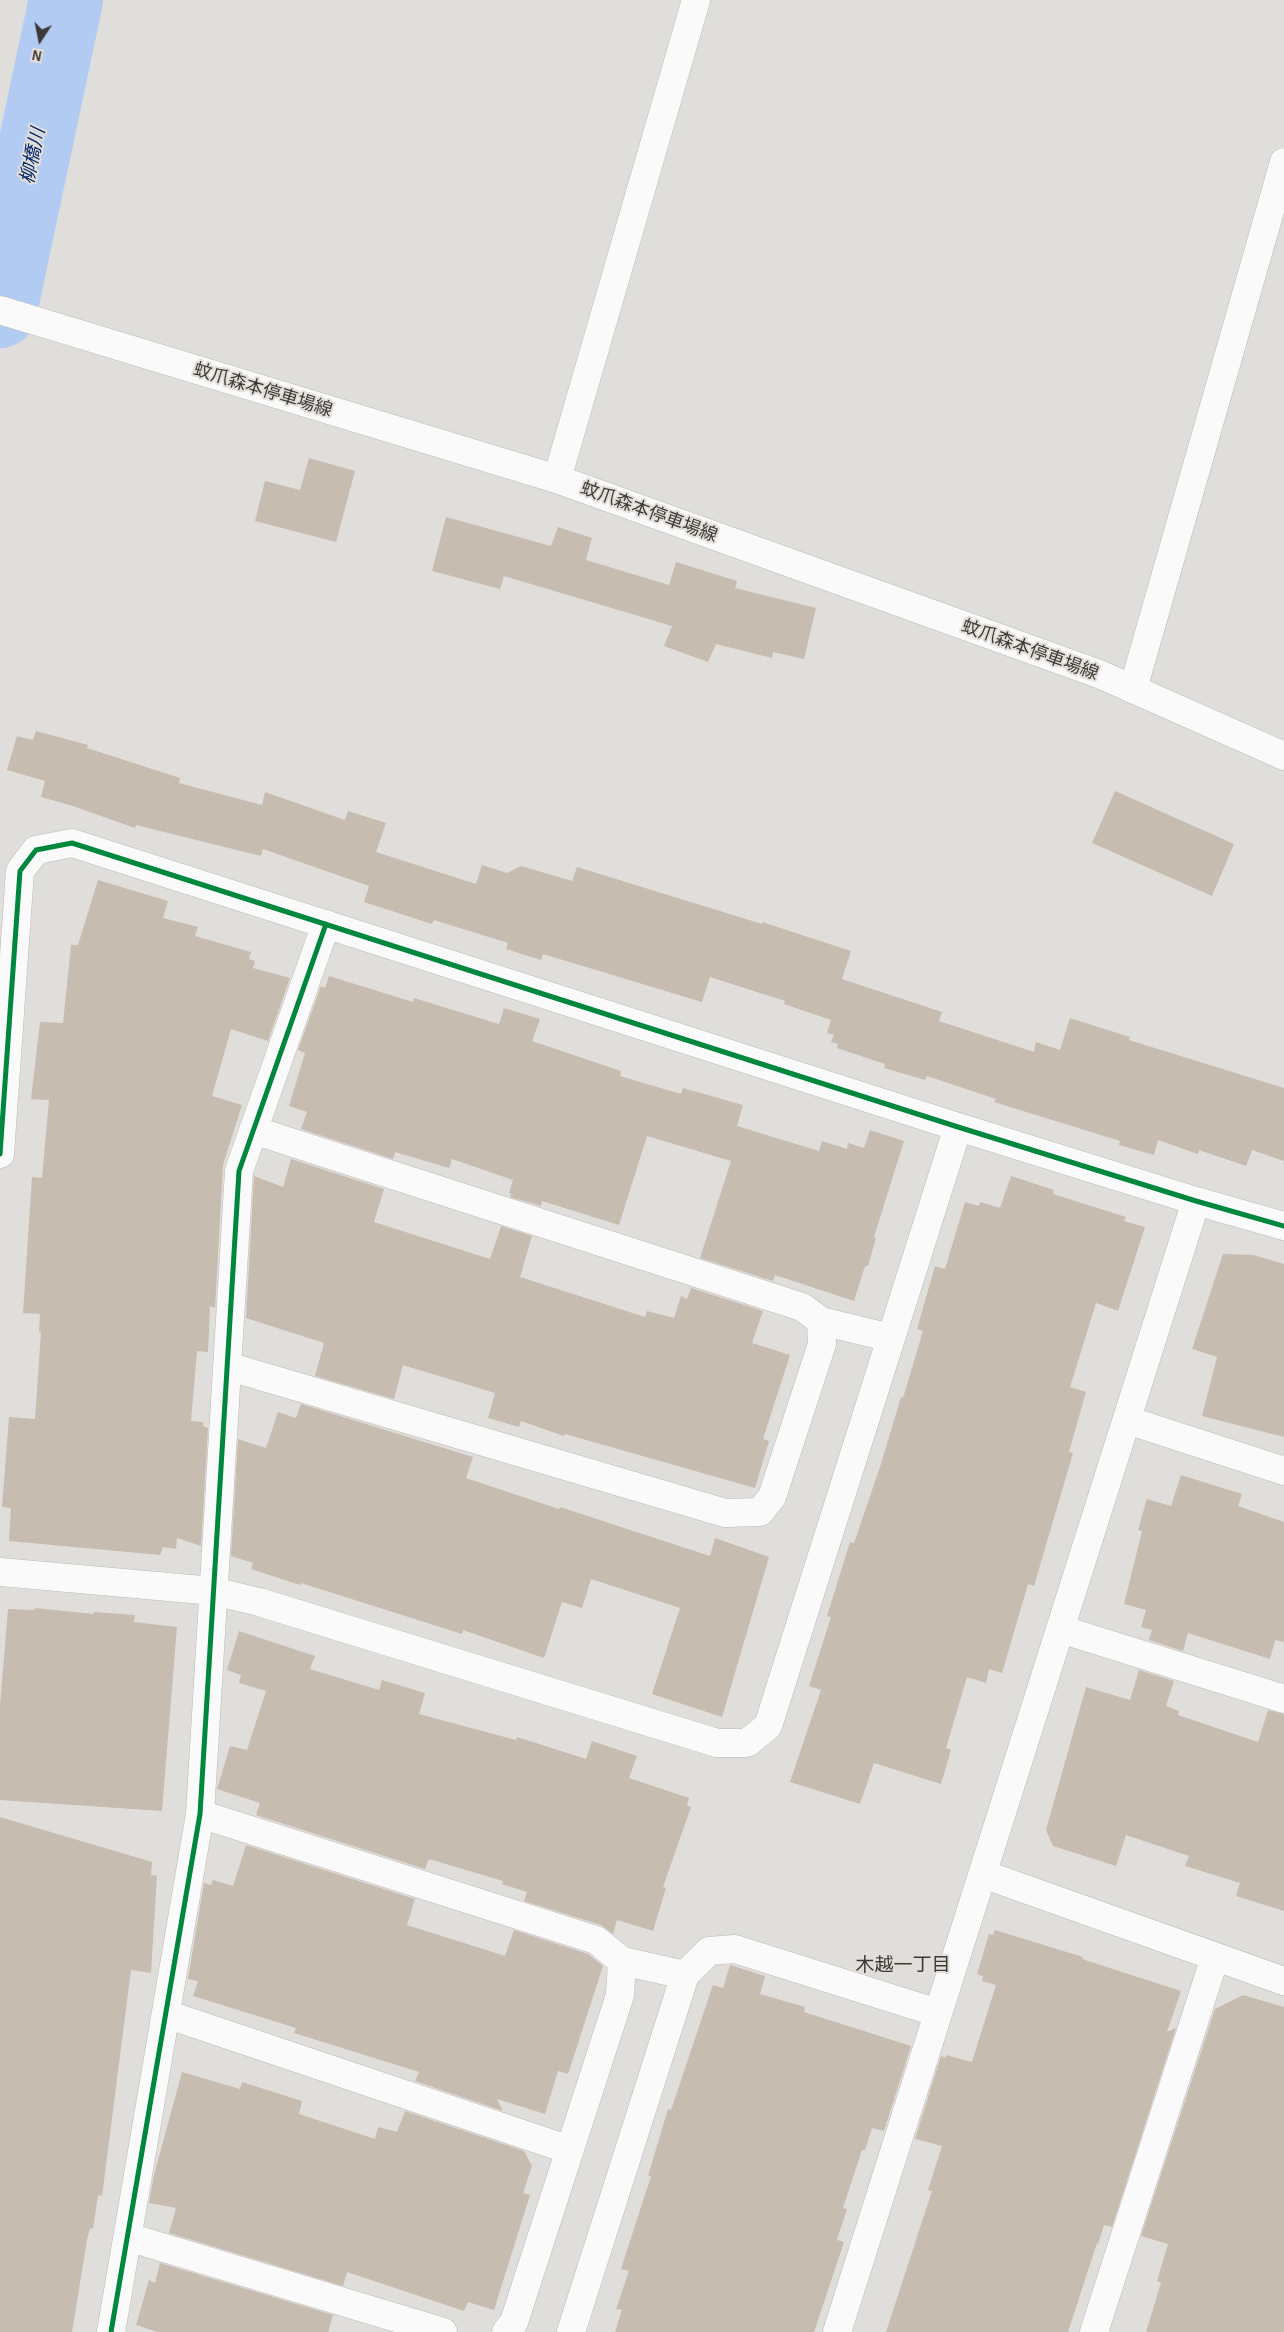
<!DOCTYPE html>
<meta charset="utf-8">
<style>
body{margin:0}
#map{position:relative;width:1284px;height:2332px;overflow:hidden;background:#e0dedb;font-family:"Alegreya Sans",sans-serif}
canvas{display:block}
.north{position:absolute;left:15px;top:15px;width:50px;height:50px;-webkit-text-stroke:4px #e3ded8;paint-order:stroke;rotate:191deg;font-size:14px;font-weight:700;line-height:20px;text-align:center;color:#3c3a37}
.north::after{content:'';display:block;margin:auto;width:18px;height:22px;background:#3c3a37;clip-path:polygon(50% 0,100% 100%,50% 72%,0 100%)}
</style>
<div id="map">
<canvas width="1284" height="2332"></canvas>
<div class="north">N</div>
</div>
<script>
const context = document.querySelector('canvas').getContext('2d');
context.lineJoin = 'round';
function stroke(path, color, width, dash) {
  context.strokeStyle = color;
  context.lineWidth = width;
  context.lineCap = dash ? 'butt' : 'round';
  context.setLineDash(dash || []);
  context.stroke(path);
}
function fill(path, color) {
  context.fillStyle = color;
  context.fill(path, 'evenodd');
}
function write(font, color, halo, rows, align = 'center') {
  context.font = font + ' "Alegreya Sans","Noto Sans JP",sans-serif';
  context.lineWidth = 4;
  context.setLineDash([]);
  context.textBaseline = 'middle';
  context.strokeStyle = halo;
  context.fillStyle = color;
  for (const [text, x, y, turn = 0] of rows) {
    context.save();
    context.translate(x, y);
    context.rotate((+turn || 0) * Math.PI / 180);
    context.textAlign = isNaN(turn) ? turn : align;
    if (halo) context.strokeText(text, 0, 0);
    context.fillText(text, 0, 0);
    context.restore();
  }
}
stroke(new Path2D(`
 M0,311l66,-311`), '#b2cbf3', 74);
fill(new Path2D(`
 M309,458l46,13 -19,71 -81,-21 10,-40 35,9z
 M446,517l105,29 7,-19 34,11 -6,22 83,25 7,-23 61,19 -2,7 81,20 -12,51 -31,-7 -1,6 -56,-14 -8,18 -44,-16 8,-20 -168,-50 -4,13 -68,-18z
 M36,731l52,14 -1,3 93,30 -1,5 83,22 3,-13 80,28 3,-9 38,12 -10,29 100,32 6,-19 25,8 14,-7 51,15 5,-14 185,57v-2l89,29 -9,28 100,33 -3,9 95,31 2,-10 24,8 10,-32 60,19 -1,3 155,48v73l-32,-11 -6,16 -47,-16 -1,4 -40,-14 -4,15 -35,-10 1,-4 -126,-39 2,-3 -69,-23 -2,4 -41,-12 1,-4 -48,-16 1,-4 -7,-2 3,-7 -7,-2 4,-13 -47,-16 1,-3 -75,-24 -8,25 -159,-48 -2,6 -35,-11 2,-6 -74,-23 -2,4 -68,-22 5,-16 -106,-37 -2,7 -125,-31 -1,3 -62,-22 -32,-9 4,-16 -38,-11 10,-34 16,4z
 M1115,791l119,53 -22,52 -120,-53z
 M98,880l70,21 -5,17 35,9 -3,9 56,16 -2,7 6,2 -2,7 37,10 -22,63 -37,-12 -19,67 30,9 -19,60 -8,143 -5,-2 -2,46 -11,-1 -6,70 12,1v4l5,2 -7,118 -24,-8 -1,11 -13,-2 -3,8 -151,-14 2,-33 -9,-1 7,-90 26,2 6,-87h-2l1,-18 -17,-1 9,-136 10,1 7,-78 -18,-1 9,-77 23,1 8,-78h7z
 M329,976l84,26 1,-4 85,26 5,-16 36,11 -8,22 89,30 -1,5 61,18 2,-6 60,17 -6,21 82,25 3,-10 25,8 1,-6 16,5 6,-18 34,11 -30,96 2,1 -8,28h-3l-11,35 -79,-26 -2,6 -73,-23 31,-97 -84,-25 -28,89 -77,-24 -1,5 -31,-9 1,-4h-2l4,-13 -61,-21 -3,9 -54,-16 -2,7 -92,-30 6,-17 -18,-6 16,-53 -7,-3 23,-64 4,2z
 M291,1159l93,30 -10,33 116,37 11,-33 31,10 -12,41 125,40 2,-6 27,7 7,-22 6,3 4,-11 72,23 -11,32 38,12 -27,84 6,2 -14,47 -190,-54 -1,2 -43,-15 -2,6 -31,-9 7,-25 -92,-28 -9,34 -79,-23 9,-33 -78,-25 8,-142 29,11z
 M1011,1176l43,14 -1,4 73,23 -2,4 21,6 -27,84 -22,-8 -26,84 16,5 -17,60 4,1 -39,133 -6,-2 -26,89 -13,-4 -3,14 -19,-6 -21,71 5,2 -10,34 -67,-21 -14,41 -70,-22 31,-92 -12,-4 22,-69 -4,-1 23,-74 4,1 26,-76 21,-70 2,1 20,-67 -6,-2 18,-63 10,3 20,-67 14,4 1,-4 20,6z
 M1223,1254l30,1 31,9v173l-82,-21 15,-59 -25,-8z
 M301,1404l172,53 -7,21 93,31 1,-2 150,49 5,-18 54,19 -47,160 -70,-23 28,-86 -89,-29 -9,29 -20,-6 -18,56 -81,-28 -1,4 -161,-51 -1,2 -49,-16 2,-6 -22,-7 7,-117 28,9 12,-36 18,6z
 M1181,1475l61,19 -4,12 46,16v120l-9,-2 -5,19 -82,-26 -5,18 -34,-11 3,-10 -11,-3 5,-17 -22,-6 18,-73 -4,-1 9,-31 24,7z
 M35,1608l59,6v-2l41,3 -1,7 43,5 -15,184 -162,-11v-94l8,-97 27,1z
 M239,1631l76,25 -5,13 69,21 3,-10 43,13 -6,21 97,26 1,-3 69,22 6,-18 45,15 -8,22 60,20 -2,8 4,1 -28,80 3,1 -13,43 -36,-11 -4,14 -12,-9 -77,-24 3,-9 -25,-8 1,-3 -74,-22 -4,10 -169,-54 4,-12 -43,-14 13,-43 17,4 19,-59 -27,-8 2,-8 -14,-5z
 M1139,1670l35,11 -8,25 13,5 -1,4 80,27 10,-32 16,4v197l-48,-15 4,-13 -55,-17 4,-10 -63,-21 -10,31 -63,-20 -7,-16 40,-143 44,13z
 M0,1817l152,45 -1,13 6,1 -6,97 -20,-3 -29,226 -4,-1 -5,34 -3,-1 -3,12 -15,92h-72z
 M246,1845l169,54 -8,26 98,31 9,-26 74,24 15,12 -35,108 -10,-3 -13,43 -48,-15 6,12 -88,-30 4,-9 -125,-39 2,-5 -103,-32 5,-15 -10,-2 16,-96 7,2 2,-5 20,6z
 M995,1930l88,27 -1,2 99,32 -14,41 9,-4 -64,199 -8,-2 -6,19 -1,-1 -29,89h-182l46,-141 -4,-1 14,-44 -27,-7 26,-83 5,2v-3l26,7 24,-77 -14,-4 1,-5 -6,-2 12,-40 4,1z
 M730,1965l35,11 -5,18 45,13 -1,5 107,34 -27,85 -12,-3 -7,22h-3l-19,58 4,1 -10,31 7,2 -30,90h-199l7,-22 -6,-1 13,-38 -8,-2 30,-93h-3l20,-67 3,1 42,-125 10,3z
 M1243,1995l41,12v325h-138l15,-49 -4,-2 11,-37 -27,-8 74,-227z
 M182,2072l58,17 2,-7 60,19 -3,13 76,25 3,-12 19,5 8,-21 119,40 8,15 -9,27 7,2 -36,115 -26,-8 -4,9 -117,-39 -4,14 -174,-53 7,-25 -27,-5 5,-28z
 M160,2263l173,52 -5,17h-171l-21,-7 13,-45 6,3z`), '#c6bcb0');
const minor = new Path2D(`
 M557,479l139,-479
 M1133,689l151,-527
 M0,1154l20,-283 16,-21 36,-7 886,284 238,74 88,25
 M821,1321l70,17
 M227,1366l498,147 35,-1 12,-15 50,-153 -1,-23 -19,-14 -549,-177
 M1127,1420l157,51
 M0,1572l213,19 46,11 458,141h30l21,-17 190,-599
 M1060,1629l224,70
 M200,1814l396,126 26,21 63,14
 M983,1874l301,107
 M166,2014l404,136
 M128,2237l315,95
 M111,2332l89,-518 39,-643 87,-247
 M506,2332l8,-10 106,-327 2,-34
 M571,2332l114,-357 24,-24 26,-2 203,64
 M837,2332l359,-1131
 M1094,2332l121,-375`);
const secondary = new Path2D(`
 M0,310l557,169 542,195 185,82`);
stroke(minor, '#bcbab8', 29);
stroke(secondary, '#bcbab8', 29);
stroke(minor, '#fafafa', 28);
stroke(secondary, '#fafafa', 28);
stroke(new Path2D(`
 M0,1154l20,-283 16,-21 36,-7 886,284 238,74 88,25
 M111,2332l89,-518 39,-643 87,-247`), '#00873e', 5);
write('18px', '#3c3a37', '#e3ded8', [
 ["蚊爪森本停車場線",263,390,17],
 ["蚊爪森本停車場線",649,512,20],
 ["蚊爪森本停車場線",1030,650,20]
]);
write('italic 19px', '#01286a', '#e3ded8', [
 ["柳橋川",33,156,-78]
]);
write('19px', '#3c3a37', '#e3ded8', [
 ["木越一丁目",903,1965]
]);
</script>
